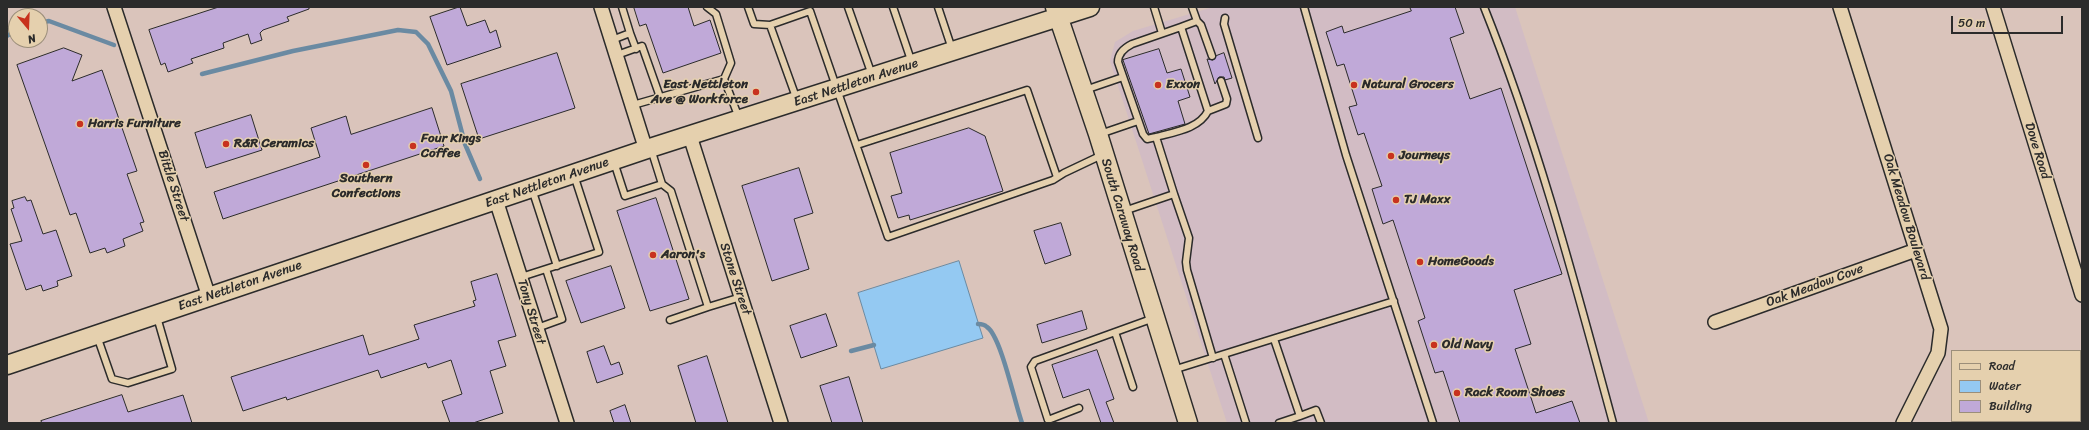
<!DOCTYPE html>
<style>
body{margin:0}
#map{position:relative;width:2089px;height:430px;overflow:hidden;background:#dac4bb;font-family:Sriracha,sans-serif}
canvas{display:block}
.frame{position:absolute;inset:0;border:8px solid #2b2b2b;pointer-events:none}
.legend{position:absolute;left:1951px;top:350px;width:130px;height:72px;box-sizing:border-box;background:#e5d0ae;border:1px solid #9b8e7a;margin:0;padding:5px 7px;list-style:none;font-size:12px;color:#2b2b2b}
.legend li{display:flex;align-items:center;gap:8px;height:20px}
.legend b{width:20px;border:1px solid #9b8e7a}
.north{position:absolute;left:8px;top:8px;width:40px;height:40px;box-sizing:border-box;background:#e5d0ae;border:1px solid #9b8e7a;border-radius:50%;rotate:161deg;font-size:11px;font-weight:700;line-height:16px;text-align:center;color:#2b2b2b}
.north::after{content:'';display:block;margin:auto;width:14px;height:18px;background:#c8321e;clip-path:polygon(50% 0,100% 100%,50% 72%,0 100%)}
.scale{position:absolute;left:1951px;top:16px;width:112px;height:18px;box-sizing:border-box;border:2px solid #2b2b2b;border-top:0;padding-left:5px;font-size:12px;line-height:14px;white-space:nowrap;color:#2b2b2b;-webkit-text-stroke:3px #e5d0ae;paint-order:stroke}
</style>
<div id="map">
<canvas width="2089" height="430"></canvas>
<div class="frame"></div>
<ul class="legend">
<li><b style="height:5px;background:#e5d0ae"></b>Road</li>
<li><b style="height:11px;background:#94c9f2"></b>Water</li>
<li><b style="height:11px;background:#c0a9d8"></b>Building</li>
</ul>
<div class="north">N</div>
<div class="scale">50 m</div>
</div>
<script>
const context = document.querySelector('canvas').getContext('2d');
context.lineJoin = 'round';
function fill(path, color) {
  context.fillStyle = color;
  context.fill(path, 'evenodd');
}
function stroke(path, color, width, dash) {
  context.strokeStyle = color;
  context.lineWidth = width;
  context.lineCap = dash ? 'butt' : 'round';
  context.setLineDash(dash || []);
  context.stroke(path);
}
function write(font, color, halo, rows, align = 'center') {
  context.font = font + ' Sriracha,sans-serif';
  context.lineWidth = 3;
  context.setLineDash([]);
  context.textBaseline = 'middle';
  context.strokeStyle = halo;
  context.fillStyle = color;
  for (const [text, x, y, turn = 0] of rows) {
    context.save();
    context.translate(x, y);
    context.rotate((+turn || 0) * Math.PI / 180);
    context.textAlign = isNaN(turn) ? turn : align;
    if (halo) context.strokeText(text, 0, 0);
    context.fillText(text, 0, 0);
    context.restore();
  }
}
fill(new Path2D(`
 M1213,7h302l134,416h-422l-117,-362 5,-19 18,-11z`), '#d2bcc4');
const water = new Path2D(`
 M959,261l24,77 -102,31 -23,-76z`);
fill(water, '#94c9f2');
stroke(water, '#6a8aa2', 1);
stroke(new Path2D(`
 M40,23l9,-2 65,24
 M7,36l9,-6
 M202,74l91,-23 105,-21 18,2 12,12 23,47 14,53 15,35
 M978,324c3,0 7,1 9,3 14,9 28,77 35,96
 M851,351l23,-6`), '#6a8aa2', 4.5);
const building = new Path2D(`
 M219,7h90v2l-22,8 2,4 -26,9 -3,3 2,7 -11,4 -3,-10 -25,9 1,5 -33,11 2,4 -25,9 -3,-9 -4,2 -12,-35z
 M460,7l7,19 18,-6 5,13 6,-3 5,17 -54,18 -17,-48z
 M634,7h54l6,19 16,-6 11,33 -58,20 -17,-49 -6,2z
 M1410,7h45l9,26 -14,5 20,61 31,-11 61,186 -48,16 17,54 -16,5 21,64 36,-12 8,22h-120l-17,-52 -8,2 -17,-52 7,-3 -32,-98 -10,4 -11,-35 10,-3 -18,-53 -6,2 -9,-28 8,-2 -13,-41 -7,2 -11,-34 16,-6 2,7 67,-22z
 M64,48l18,7 -10,26 30,-11 35,101 -10,3 17,48 -4,1 3,8 -20,8 2,7 -18,7 -2,-5 -15,5 -14,-40 -6,2 -53,-150z
 M1159,49l8,24 14,-4 9,28 -12,4 7,23 -36,10 -26,-74z
 M557,53l18,55 -96,31 -18,-55z
 M1224,53l8,25 -7,2 -1,-3h-5l-4,7 -8,-25 6,1 3,-4z
 M432,108l12,38 -221,73 -9,-27 106,-35 -9,-29 35,-12 5,18z
 M251,115l11,35 -56,18 -11,-35z
 M969,128l16,8 18,55 -93,29 -1,-5 -11,3 -7,-22 11,-3 -12,-40z
 M799,168l14,45 -19,6 15,50 -37,12 -30,-95z
 M25,197l2,4 4,-1 12,34 13,-4 16,46 -15,5 1,5 -15,5 -2,-6 -15,5 -16,-46 12,-3 -11,-32 3,-1 -2,-7z
 M656,198l33,101 -39,12 -33,-100z
 M1061,223l10,32 -26,9 -11,-33z
 M611,266l14,42 -44,15 -15,-42z
 M497,274l19,62 -18,5 8,25 -16,5 13,42 -30,10h-23l-8,-22 20,-7 -11,-34 -23,8 -2,-5 -45,15 -3,-8 -91,30 -1,-3 -43,14 -12,-34 132,-42 6,20 50,-16 -5,-14 61,-19 -2,-5 3,-1 -5,-18z
 M1082,311l5,18 -45,14 -5,-18z
 M826,314l11,32 -36,12 -11,-32z
 M604,346l7,19 8,-3 4,12 -26,9 -10,-31z
 M1097,350l17,49 -8,3 8,21h-13l-12,-34 -26,9 -11,-33z
 M707,356l21,67h-32l-18,-57z
 M849,377l14,46h-31l-12,-37z
 M122,395l6,17 55,-17 9,28h-150l-1,-2z
 M625,405l6,18h-17l-4,-12z`);
fill(building, '#c0a9d8');
stroke(building, '#2b2b2b', 1);
const lane = new Path2D(`
 M707,7l9,7 15,49 -7,16 15,39
 M748,7l6,17 16,1 27,75
 M848,7l24,68
 M893,7l19,56
 M938,7l14,42
 M1154,7l8,26
 M1304,7l42,148 87,268
 M1484,7c54,135 91,276 129,416
 M1225,18l-1,6 34,114
 M1197,21l4,4 11,31
 M770,25l40,-14 78,226 165,-57 11,-7 38,-18
 M630,33l6,16
 M612,40l18,-7 -8,-26
 M617,55l25,-9 18,51
 M1085,90l38,-13
 M633,105l91,-26
 M1208,111l18,-7 1,-5 -6,-18
 M1100,134l38,-13
 M1156,137l-9,2 -4,-5 -25,-72c0,-9 6,-14 14,-18l49,-17
 M857,145l170,-55 30,87
 M614,162l11,34 37,-12 -11,-35
 M662,184l9,7 37,116 -38,13
 M532,189l25,77
 M1174,194l-18,-57c18,-5 43,-8 52,-26l-27,-84 16,-6 -5,-14
 M1124,211l50,-17 15,44 -3,24 1,8 26,88
 M546,269l53,-17 -25,-77
 M521,277l25,-8 16,50 -25,9
 M708,307l33,-10
 M1115,332l18,55
 M97,336l15,43 16,4 44,-14 -15,-52
 M1274,339l26,77 -21,7
 M1224,354l22,69
 M1173,370l221,-69
 M1079,408l-31,12 -17,-53 4,-6 119,-43
 M1300,416l16,-6 5,13`);
const street = new Path2D(`
 M114,7l95,290
 M601,7l45,143
 M1840,7l101,322 -3,24 -35,70
 M1993,7l89,288
 M690,136l91,287
 M496,200l71,223
 M1715,322l201,-72`);
const secondary = new Path2D(`
 M1055,7l43,127 90,289
 M7,365l643,-217 440,-141`);
stroke(lane, '#2b2b2b', 9);
stroke(street, '#2b2b2b', 16);
stroke(secondary, '#2b2b2b', 21);
stroke(lane, '#e5d0ae', 6);
stroke(street, '#e5d0ae', 13);
stroke(secondary, '#e5d0ae', 18);
for (const [x, y, r, color] of [
 [1158,85,4,"#c8321e"],
 [1354,85,4,"#c8321e"],
 [756,92,4,"#c8321e"],
 [80,124,4,"#c8321e"],
 [226,144,4,"#c8321e"],
 [413,146,4,"#c8321e"],
 [1391,156,4,"#c8321e"],
 [366,165,4,"#c8321e"],
 [1396,200,4,"#c8321e"],
 [653,255,4,"#c8321e"],
 [1420,262,4,"#c8321e"],
 [1434,345,4,"#c8321e"],
 [1457,393,4,"#c8321e"]
]) {
  const dot = new Path2D();
  dot.arc(x, y, r, 0, 2 * Math.PI);
  context.fillStyle = color;
  context.fill(dot);
  stroke(dot, '#e5d0ae', 1.5);
}
write('13px', '#2b2b2b', '#e5d0ae', [
 ["East Nettleton Avenue",856,83,-18],
 ["Dove Road",2037,151,73],
 ["East Nettleton Avenue",547,183,-19],
 ["Bittle Street",173,186,72],
 ["South Caraway Road",1122,215,73],
 ["Oak Meadow Boulevard",1906,217,73],
 ["Stone Street",735,279,72],
 ["East Nettleton Avenue",240,286,-19],
 ["Oak Meadow Cove",1815,286,-20],
 ["Tony Street",531,312,73]
]);
write('bold 13px', '#2b2b2b', '#e5d0ae', [
 ["East Nettleton",748,85,"right"],
 ["Ave @ Workforce",748,100,"right"],
 ["Exxon",1166,85],
 ["Natural Grocers",1362,85],
 ["Harris Furniture",88,124],
 ["Four Kings",421,139],
 ["Coffee",421,154],
 ["R&R Ceramics",234,144],
 ["Journeys",1399,156],
 ["Southern",366,179,"center"],
 ["Confections",366,194,"center"],
 ["TJ Maxx",1404,200],
 ["Aaron's",661,255],
 ["HomeGoods",1428,262],
 ["Old Navy",1442,345],
 ["Rack Room Shoes",1465,393]
], 'left');
</script>
